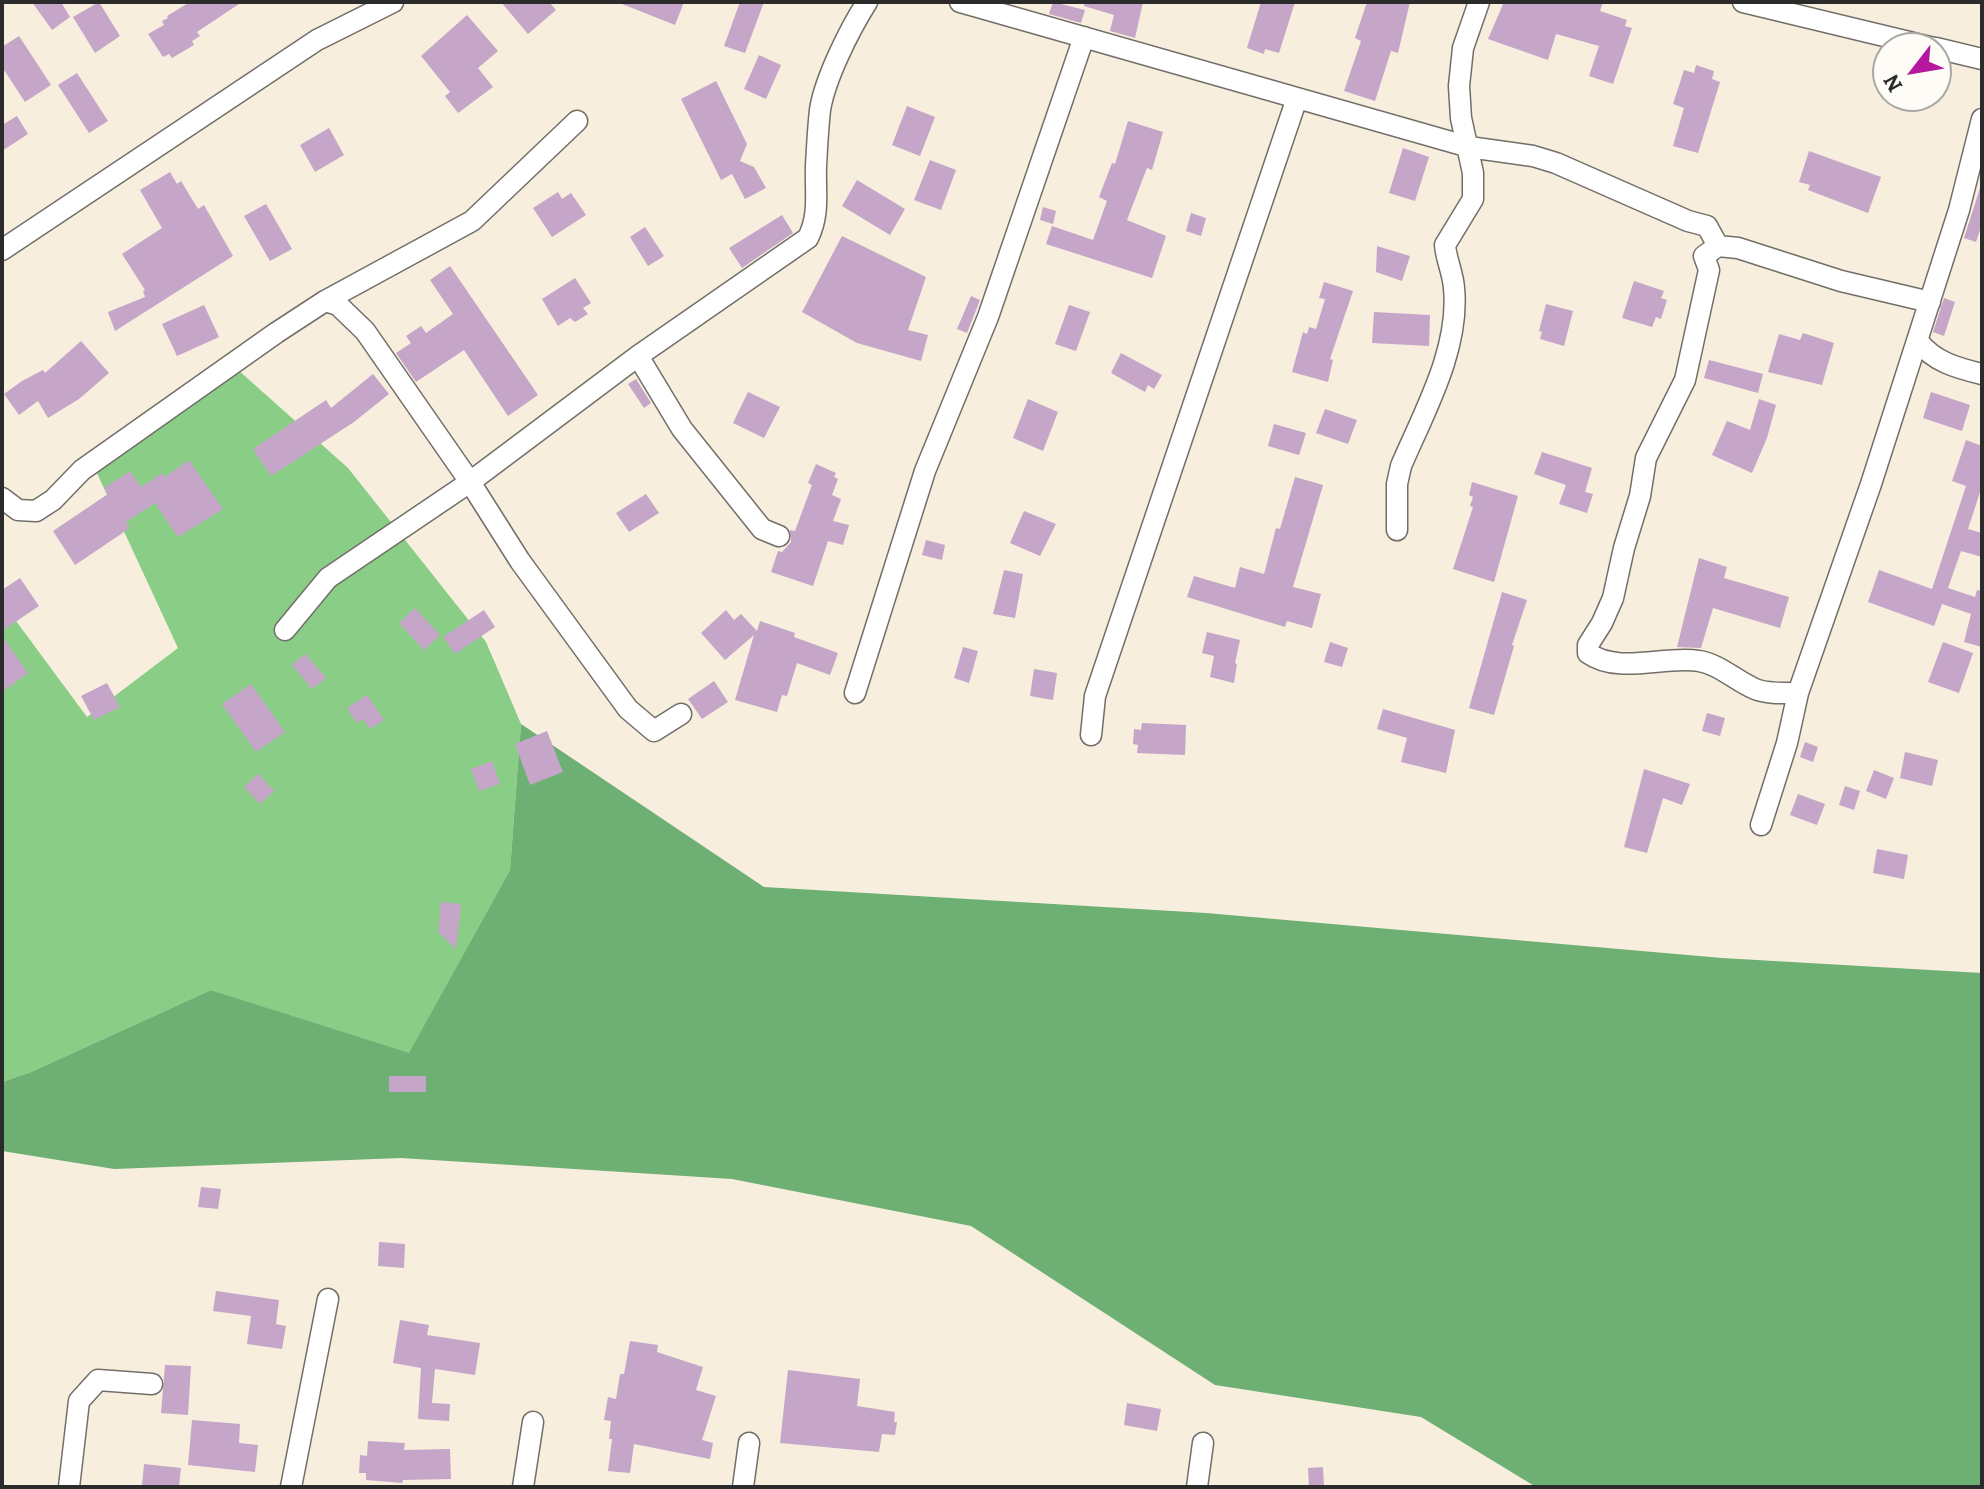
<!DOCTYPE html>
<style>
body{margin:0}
#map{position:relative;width:1984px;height:1489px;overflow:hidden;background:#f7eedd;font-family:Alegreya,serif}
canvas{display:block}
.frame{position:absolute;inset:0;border:4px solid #2b2b2b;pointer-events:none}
.north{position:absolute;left:1872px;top:32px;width:80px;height:80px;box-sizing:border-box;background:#fdfcf7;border:2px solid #a9a8a5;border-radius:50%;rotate:239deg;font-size:22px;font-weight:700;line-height:32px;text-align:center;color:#2b2b2b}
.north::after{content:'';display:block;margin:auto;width:28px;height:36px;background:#b5179e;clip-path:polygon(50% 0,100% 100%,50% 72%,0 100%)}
</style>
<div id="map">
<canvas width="1984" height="1489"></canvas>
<div class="frame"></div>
<div class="north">N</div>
</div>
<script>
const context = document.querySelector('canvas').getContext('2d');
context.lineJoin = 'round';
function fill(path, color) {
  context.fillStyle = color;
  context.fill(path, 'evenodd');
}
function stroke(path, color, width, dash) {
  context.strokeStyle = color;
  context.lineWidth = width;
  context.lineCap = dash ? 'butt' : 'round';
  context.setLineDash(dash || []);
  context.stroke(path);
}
fill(new Path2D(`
 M228,361l120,107 138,174 35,82 -11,146 -101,184 -198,-64 -180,82 -29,10v-480l85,115 91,-69 -89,-192z`), '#89cd87');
fill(new Path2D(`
 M521,724l243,163 442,26 516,45 260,15v514h-446l-115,-70 -206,-32 -244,-159 -239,-47 -331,-21 -287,11 -112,-18v-69l29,-10 180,-82 198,63 101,-183z`), '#6eb074');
fill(new Path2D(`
 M32,2h29l9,15 -18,13z
 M99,2l21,34 -25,17 -22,-36z
 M190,2h52l-45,30 3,4 -8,5 2,4 -22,13 -3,-4 -6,3 -15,-23 16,-9 -2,-4 6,-3 -1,-2z
 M501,2h48l7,8 -28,24z
 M617,2h67l-9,23z
 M740,2h24l-19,51 -21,-7z
 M1053,2l32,8 -4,13 -32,-9z
 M1084,2h59l-8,36 -25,-7 4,-16 -30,-9z
 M1261,2h34l-16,51 -14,-4 -1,5 -17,-6z
 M1367,2h43l-12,51 -7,-2 -16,50 -31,-10 17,-50 -6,-3z
 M1504,2h99l-3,9 27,9 -2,6 7,2 -19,56 -24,-8 10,-30 -43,-12 -8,26 -60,-21z
 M467,15l31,36 -20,17 15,19 -35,26 -13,-17 5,-4 -29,-36z
 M19,36l32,49 -26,17 -23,-35v-20z
 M759,55l22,10 -15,34 -22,-10z
 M1696,65l18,6 -2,8 8,3 -22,71 -25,-7 11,-38 -11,-4 11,-34 10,3z
 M77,73l31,48 -19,12 -31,-48z
 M716,81l31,63 -7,17 14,6 12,21 -21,11 -13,-25 -11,6 -40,-81z
 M907,106l28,11 -15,39 -28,-11z
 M17,116l11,18 -26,17v-26z
 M1128,121l35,11 -11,38 -5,-2 -20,52 39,16 -14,42 -106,-34 6,-18 41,14 14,-39 -8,-4 13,-34 3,1z
 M329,128l15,27 -29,17 -15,-27z
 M1403,148l26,9 -14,44 -26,-8z
 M1809,151l72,26 -13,36 -60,-23 2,-5 -11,-3z
 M930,160l26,10 -15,40 -27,-10z
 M170,172l7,12 4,-3 17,28 6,-4 29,51 -118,75 -7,-19 37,-15 -2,-6 2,-1 -23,-36 40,-26 -22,-38z
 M857,180l48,29 -15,26 -48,-29z
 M1980,188h2v36l-6,18 -12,-4z
 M558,192l4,7 9,-6 15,22 -34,22 -19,-29z
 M266,204l26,45 -22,12 -26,-45z
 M1043,207l13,4 -3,13 -13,-4z
 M1191,213l15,5 -5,18 -15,-5z
 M782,215l11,18 -51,35 -13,-20z
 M645,227l19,29 -16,10 -18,-29z
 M842,236l84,41 -18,53 20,5 -7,26 -64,-18 -55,-31z
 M1377,246l33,10 -8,25 -26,-9z
 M450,266l88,129 -30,21 -44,-66 -48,32 -20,-29 15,-10 -5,-7 15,-10 5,7 27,-19 -23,-34z
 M575,278l16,25 -8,5 5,6 -13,8 -5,-4 -12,8 -16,-27z
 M1634,281l30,10 -3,7 6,2 -6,19 -5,-2 -4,10 -30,-9z
 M1324,282l29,9 -23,68 3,1 -5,22 -36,-10 11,-40 4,2 2,-7 7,2 9,-30 -6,-1z
 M971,296l9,4 -13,33 -10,-4z
 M1944,298l11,4 -11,34 -11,-4z
 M1546,304l27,7 -9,35 -24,-7 2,-7 -3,-1z
 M204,305l15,32 -42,19 -15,-32z
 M1069,305l21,7 -14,39 -21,-7z
 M1374,312l56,3 -1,31 -57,-3z
 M1803,333l31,10 -12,42 -54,-13 11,-38 21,6z
 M81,341l28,32 -30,26 -31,19 -10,-17 -19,14 -15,-21 18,-13 21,-11 2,3z
 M1121,353l41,22 -8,14 -6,-4 -3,7 -34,-19z
 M1709,360l54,14 -5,19 -54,-15z
 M373,374l16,20 -35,28 -83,54 -18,-27 73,-49 5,8z
 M636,379l15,24 -7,5 -16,-24z
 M748,392l32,15 -16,31 -31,-15z
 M1931,392l39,13 -8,26 -39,-13z
 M1028,399l30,13 -15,39 -30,-13z
 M1759,399l17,6 -9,33 -15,35 -40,-18 15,-34 23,9z
 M1325,409l32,11 -9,24 -32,-11z
 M1274,424l32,9 -7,22 -31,-9z
 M1966,440l16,6v40l-14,43 14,4v24l-21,-6 -13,37 27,9 2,-7 5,1v56l-18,-5 7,-28 -29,-10 -8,22 -66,-24 11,-32 53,19 34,-103 -14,-5z
 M1542,452l50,16 -7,24 8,2 -6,19 -28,-9 7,-19 -32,-11z
 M189,460l34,49 -45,28 -23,-34 -29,19 4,6 -55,37 -22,-34 55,-37 -4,-6 26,-17 11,16 21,-14 3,4z
 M816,464l20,9 -2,4 4,2 -6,16 9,4 -8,22 16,4 -6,20 -15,-4 -15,45 -42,-14 7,-21 4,1 9,-10 -1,-12 5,1 17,-46 -4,-2z
 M1295,477l28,8 -30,102 28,7 -9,34 -25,-7 -2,6 -98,-30 7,-21 41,12 5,-21 24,7 12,-46 4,1z
 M1472,482l46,14 -24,86 -41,-13 20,-62 -3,-1 3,-9 -4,-2z
 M646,494l13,19 -30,19 -13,-19z
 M1024,511l32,13 -16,32 -30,-13z
 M926,540l19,5 -3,15 -20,-5z
 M1699,558l28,9 -3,11 65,19 -9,31 -67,-20 -12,40 -24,-1z
 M1004,570l19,4 -8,44 -22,-4z
 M20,578l19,28 -37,25v-41z
 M1502,592l25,8 -15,45 2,1 -20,69 -25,-7z
 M415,608l25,27 -16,15 -25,-27z
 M484,610l11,17 -40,27 -12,-17z
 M726,610l8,10 7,-6 16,17 3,-10 35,12 -1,4 44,16 -8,22 -33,-12 -10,33 -5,-1 -5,17 -42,-12 19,-65 -29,25 -24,-27z
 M1207,632l33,8 -5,23 2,1 -3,19 -24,-6 4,-21 -12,-3z
 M2,636l26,37 -26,19z
 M1330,642l18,6 -6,19 -18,-5z
 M1943,642l30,11 -14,40 -31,-11z
 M963,647l15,4 -9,32 -15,-5z
 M305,654l21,24 -14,11 -20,-24z
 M1034,669l23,4 -4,27 -23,-4z
 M714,681l14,21 -26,17 -14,-20z
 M107,683l13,24 -26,13 -13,-24z
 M251,684l34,48 -29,20 -34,-48z
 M367,695l17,25 -14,9 -7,-10 -6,4 -10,-15z
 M1383,709l72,21 -9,43 -45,-11 6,-24 -30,-9z
 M1707,713l18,5 -5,18 -18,-5z
 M1142,723l44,2 -1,30 -48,-2 1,-8 -5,-1 1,-15 7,1z
 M547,731l16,41 -33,13 -15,-41z
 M1805,742l13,5 -5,15 -13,-5z
 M1905,752l33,8 -6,26 -32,-8z
 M492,761l8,23 -21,7 -8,-22z
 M1644,769l46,15 -8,21 -19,-7 -16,55 -23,-6z
 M1874,770l20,8 -8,21 -20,-8z
 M258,774l16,17 -14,13 -16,-17z
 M1845,786l15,5 -6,19 -15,-5z
 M1798,794l27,10 -8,21 -27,-10z
 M1877,849l31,6 -4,24 -31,-6z
 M441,902l20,2 -5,45 -18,-17z
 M389,1076h37v16h-37z
 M201,1187l20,2 -3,20 -20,-2z
 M379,1242l26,2 -1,24 -26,-2z
 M216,1291l63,9 -3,24 10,2 -4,23 -35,-5 4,-28 -38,-5z
 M400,1320l29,5 -2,10 53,8 -5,32 -40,-6 -3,34 18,1 -1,17 -31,-2 3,-51 -28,-5z
 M630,1341l28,4 -1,7 46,15 -7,23 20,6 -14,44 11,3 -3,16 -76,-15 -4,29 -22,-2 4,-32h-3l2,-18 -7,-1 4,-23 8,2 4,-25h4z
 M165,1365l26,1 -3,49 -27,-2z
 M788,1370l72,9 -3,27 38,6 -1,10h3l-2,13 -13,-1 -3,18 -99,-9z
 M1127,1403l34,6 -4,22 -33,-6z
 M192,1420l48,4 -1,19 19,2 -3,27 -67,-7z
 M368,1441l37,2 -1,7 46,-1 1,30 -48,1 -1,3 -36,-3v-7h-7l1,-18 7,1z
 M144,1464l37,4 -2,19 -37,-2z
 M1323,1467l1,20h-15l-1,-19z`), '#c5a5c8');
const street = new Path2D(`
 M960,2l509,145 64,9 23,7 132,58 19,5 11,20 20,2 103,33 89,21
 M1743,2l191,46
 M1936,48l46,11
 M1718,246l-14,10 5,14 -24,110 -39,78 -6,38 -16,52 -11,50 -11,25 -14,22v8c31,22 77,2 111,8 20,3 37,20 56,28 12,5 30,4 43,4
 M2,250l315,-210 76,-38
 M325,301l13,4 27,26 105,151 50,79 108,148 26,22 27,-17
 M1918,341c16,21 39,27 64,33
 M638,356l44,73 80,100 17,7
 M2,498l16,12 18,1 17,-11 29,-30 194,-137 49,-32 147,-80 105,-100
 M1397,530v-46l4,-18c23,-54 59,-117 53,-178 -1,-15 -8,-29 -9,-43l28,-46v-26l-12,-55 -2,-32 4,-38 16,-46
 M285,630l43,-52 142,-96 168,-126 170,-118c12,-24 7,-46 8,-72 1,-19 2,-38 4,-56 5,-32 30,-81 47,-108
 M855,693l70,-222 63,-154 96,-280
 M1091,735l4,-39 202,-598
 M1761,825l26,-82 11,-50 73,-209 88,-274 23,-91
 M69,1487l10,-86 19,-21 54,4
 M291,1487l37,-188
 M523,1487l10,-65
 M743,1487l6,-44
 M1197,1487l6,-44`);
stroke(street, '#726f69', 23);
stroke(street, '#fff', 20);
</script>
